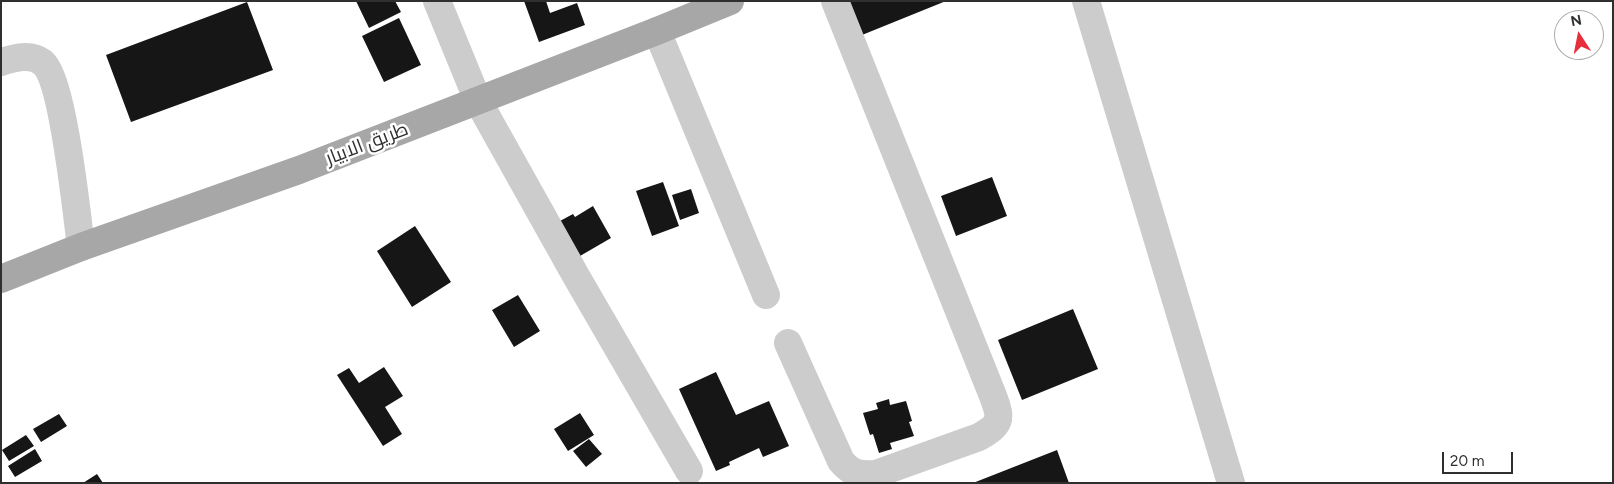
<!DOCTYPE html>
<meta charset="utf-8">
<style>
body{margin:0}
#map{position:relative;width:1614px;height:484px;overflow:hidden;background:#fff;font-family:Figtree,sans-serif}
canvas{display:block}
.frame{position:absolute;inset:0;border:2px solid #2f2f2f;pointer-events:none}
.north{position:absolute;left:1554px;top:10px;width:50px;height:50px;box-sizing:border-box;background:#fff;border:1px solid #acacac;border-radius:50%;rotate:349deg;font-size:14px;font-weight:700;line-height:20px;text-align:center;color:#2f2f2f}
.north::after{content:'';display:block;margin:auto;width:18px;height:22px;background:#e72f3c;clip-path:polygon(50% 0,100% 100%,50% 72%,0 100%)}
.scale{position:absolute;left:1442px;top:452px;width:71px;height:22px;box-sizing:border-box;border:2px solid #2f2f2f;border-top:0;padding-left:6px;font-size:15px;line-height:18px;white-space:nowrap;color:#2f2f2f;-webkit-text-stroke:4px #fff;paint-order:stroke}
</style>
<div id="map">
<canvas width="1614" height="484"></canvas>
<div class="frame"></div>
<div class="north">N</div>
<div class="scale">20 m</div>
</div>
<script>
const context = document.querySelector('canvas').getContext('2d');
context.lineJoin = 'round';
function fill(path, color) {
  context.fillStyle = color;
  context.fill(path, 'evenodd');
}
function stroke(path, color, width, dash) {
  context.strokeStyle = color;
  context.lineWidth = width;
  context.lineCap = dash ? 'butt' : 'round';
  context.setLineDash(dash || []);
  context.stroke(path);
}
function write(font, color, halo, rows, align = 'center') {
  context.font = font + ' Figtree,Cairo,sans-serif';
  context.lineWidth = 5;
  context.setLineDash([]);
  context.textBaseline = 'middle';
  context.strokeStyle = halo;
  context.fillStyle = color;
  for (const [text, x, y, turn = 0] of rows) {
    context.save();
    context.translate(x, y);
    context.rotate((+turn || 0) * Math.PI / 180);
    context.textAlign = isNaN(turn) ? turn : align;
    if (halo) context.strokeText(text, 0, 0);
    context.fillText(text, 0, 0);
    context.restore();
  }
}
fill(new Path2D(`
 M356,1h39l6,11 -32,16z
 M524,1h22l4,12 27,-10 8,22 -46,17z
 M849,1h97l-84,34z
 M247,2l26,68 -142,52 -25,-67z
 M399,18l22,47 -37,17 -22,-46z
 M992,177l15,39 -51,20 -15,-40z
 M663,182l16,44 -27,10 -16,-45z
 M691,189l8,24 -19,7 -8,-25z
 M593,206l18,32 -31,18 -20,-35 13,-7 2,3z
 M415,226l36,56 -39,25 -35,-56z
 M518,295l22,36 -26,16 -22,-37z
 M1073,309l25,60 -76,31 -24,-60z
 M384,367l19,29 -18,11 17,27 -19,12 -46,-71 12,-7 10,15z
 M716,372l20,43 33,-14 20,45 -26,11 -4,-9 -30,14 1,3 -14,6 -37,-82z
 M889,399l1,6 16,-4 6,20 -3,1 5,14 -24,7 2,6 -13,4 -6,-19 -3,1 -7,-22 15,-4 -2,-6z
 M580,413l14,22 -26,16 -14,-22z
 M59,414l8,12 -26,16 -8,-13z
 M26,435l8,11 -25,15 -7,-11z
 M589,439l13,15 -16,13 -13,-16z
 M35,449l7,12 -27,16 -7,-11z
 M1057,450l12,33h-96z
 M97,474l6,9h-20z`), '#161616');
stroke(new Path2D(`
 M437,1l41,100 98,175 113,195
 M1086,1l145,482
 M657,31l109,264
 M1,62c13,-4 29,-9 41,0 21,16 35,154 39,185
 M788,343l53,118c11,13 18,14 35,13l103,-37c22,-13 23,-17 14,-41l-158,-395`), '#ccc', 28);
stroke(new Path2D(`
 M1,279l80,-32 218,-77 358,-139 73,-30`), '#a7a7a7', 28);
write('19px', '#2f2f2f', '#fff', [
 ["طريق الابيار",367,144,-21]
]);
</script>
